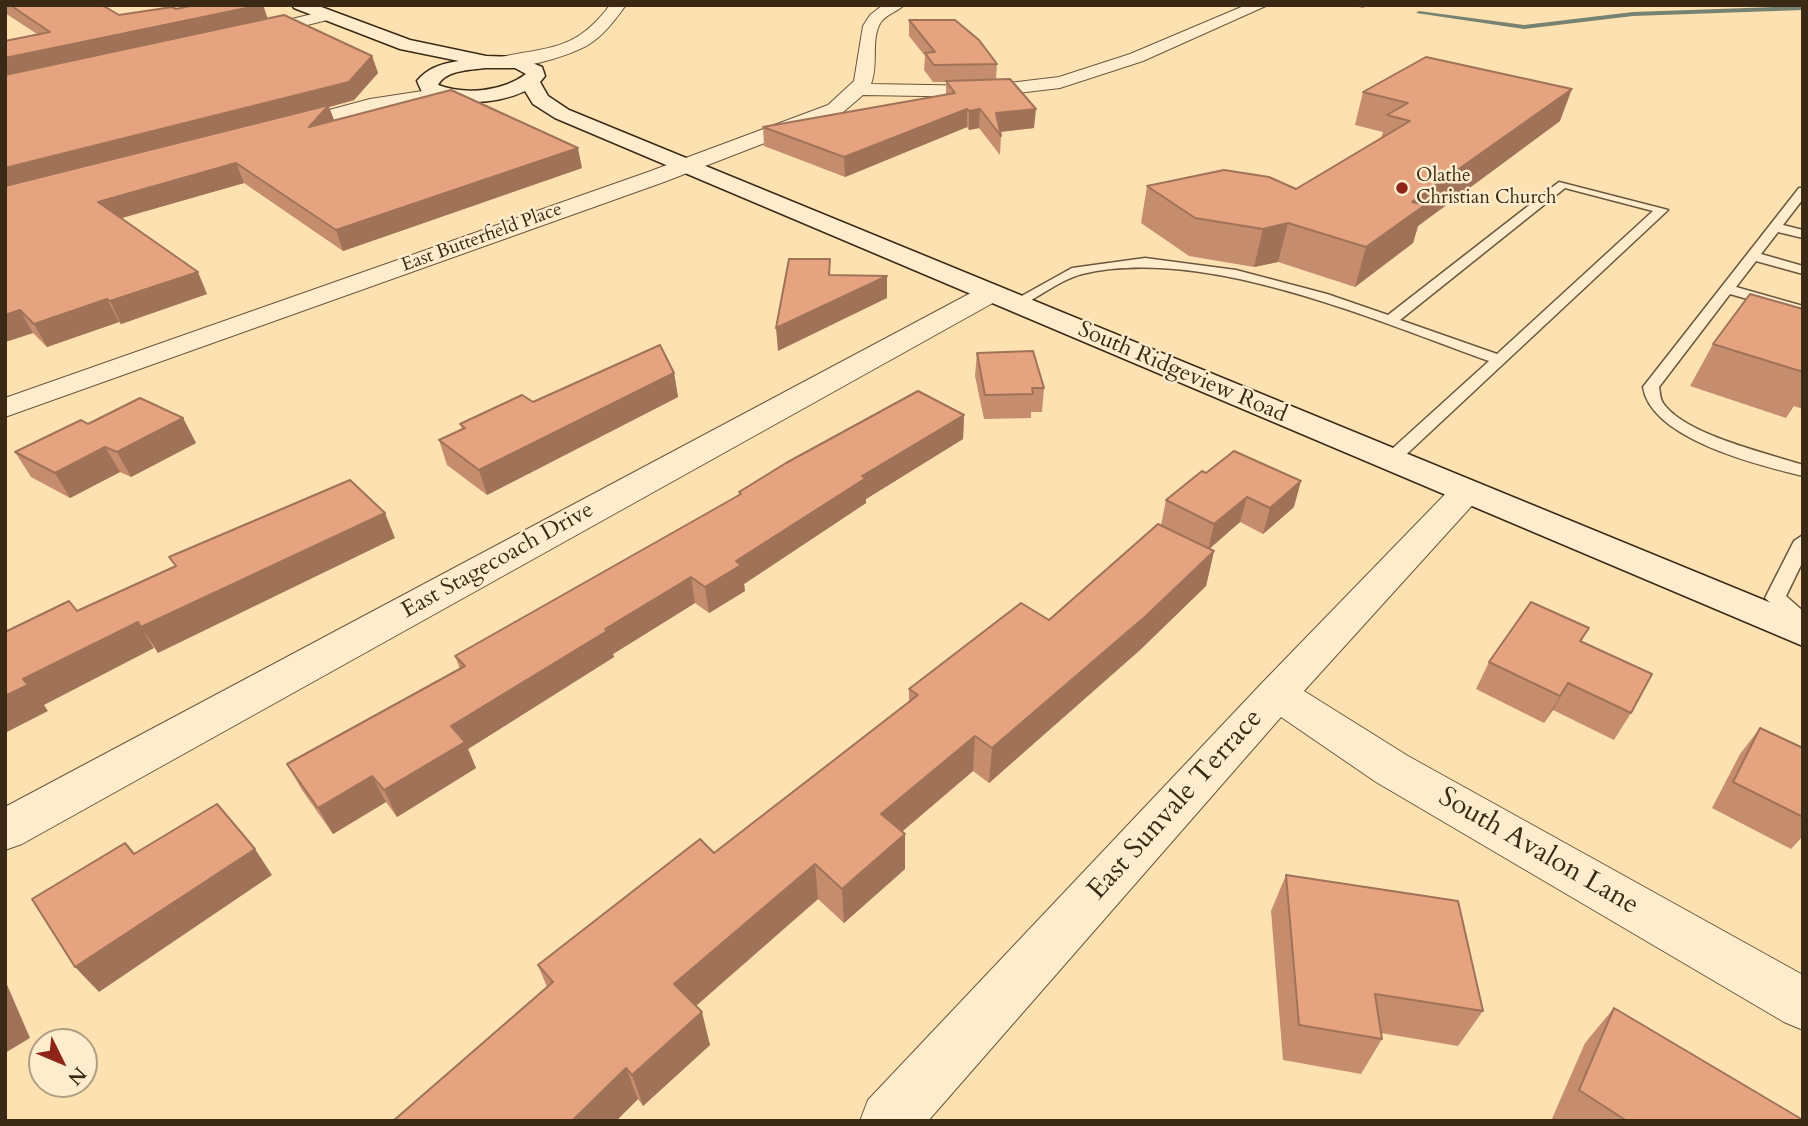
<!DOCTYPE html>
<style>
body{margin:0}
#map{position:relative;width:1808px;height:1126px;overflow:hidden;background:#fde1b1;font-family:Cardo,serif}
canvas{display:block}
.frame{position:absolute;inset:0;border:7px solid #392915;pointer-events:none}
.north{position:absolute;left:28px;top:1028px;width:70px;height:70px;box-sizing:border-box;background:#feeccc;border:2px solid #af9e83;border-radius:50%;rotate:133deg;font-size:19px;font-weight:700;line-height:28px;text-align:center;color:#392915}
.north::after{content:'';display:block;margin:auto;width:24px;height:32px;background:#8f2418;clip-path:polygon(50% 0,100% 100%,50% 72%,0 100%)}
</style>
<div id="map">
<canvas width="1808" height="1126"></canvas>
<div class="frame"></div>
<div class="north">N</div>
</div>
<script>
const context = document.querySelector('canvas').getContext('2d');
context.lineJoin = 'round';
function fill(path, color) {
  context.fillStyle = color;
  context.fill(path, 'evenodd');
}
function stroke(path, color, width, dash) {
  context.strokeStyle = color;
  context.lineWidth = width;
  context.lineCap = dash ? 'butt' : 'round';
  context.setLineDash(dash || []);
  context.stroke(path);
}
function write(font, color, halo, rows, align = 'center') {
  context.font = font + ' Cardo,serif';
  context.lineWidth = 5;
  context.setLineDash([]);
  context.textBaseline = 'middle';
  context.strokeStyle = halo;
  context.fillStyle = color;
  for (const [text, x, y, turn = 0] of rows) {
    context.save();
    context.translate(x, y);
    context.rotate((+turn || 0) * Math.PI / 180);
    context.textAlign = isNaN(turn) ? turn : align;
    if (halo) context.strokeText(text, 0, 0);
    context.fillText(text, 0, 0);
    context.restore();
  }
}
fill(new Path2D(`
 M1803,6v4l-170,6 -109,13 -108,-16 3,-2 105,14 109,-13z`), '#768272');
const service = new Path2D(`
 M1559,182l109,28 -273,255 -6,1 -9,-5 3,-4 106,-96c-115,-41 -285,-116 -407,-87 -20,5 -42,22 -61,32l-5,1 -7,-4 63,-35 73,-10 91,12 91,24 61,21zM1565,188l88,23 -156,143 -97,-34z
 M1799,188h4v11l-20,26 20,5v8l-25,-6 -17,22 42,12v8l-47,-13 -20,26 67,19v9l-73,-21 -71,93c1,5 1,12 4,16 22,32 104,50 140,62v11c-45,-11 -152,-37 -160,-89z
 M1803,535v26l-17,35 17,15v18l-7,-2 -31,-29 29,-57z`);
const minor = new Path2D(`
 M610,5h16c-11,15 -22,30 -38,40 -16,10 -81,31 -94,17l3,-4c51,-12 77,-5 113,-53z
 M883,5h21c-7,7 -17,9 -23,17 -11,17 -2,43 -10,62l113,2 75,-9 71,-23 116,-49h22l-125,56 -83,27 -76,9 -121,-2 -21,18 -178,69 -659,235v-19l643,-226 180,-67 26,-24 9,-55 7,-11z
 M325,11l6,2 2,3 -2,3 -79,20 -8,-5 2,-4z
 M442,88l9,6 -2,4 -78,13 -87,23 -7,-2 -3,-4 3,-4 93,-25z
 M991,285l9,2 4,6 -4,6 -978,545 -17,6v-43l977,-520z
 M1466,482l12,3 5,7 -5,7 -174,192 104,65 395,219v55l-19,-8 -408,-240 -95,-65 -353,404h-68l8,-21 394,-417 192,-198z`);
const secondary = new Path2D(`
 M292,5h24l94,35 76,16 32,1 24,10 3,9 -5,6 8,14 21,14 1234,506v30l-1248,-528 -22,-14 -8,-13c-32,15 -71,14 -103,1l-5,-11c10,-13 26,-18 42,-20l-59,-12 -106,-41zM486,68h29l11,6c-24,18 -61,21 -88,11 8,-15 32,-15 48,-17z`);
stroke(service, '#6a573c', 3);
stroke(minor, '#6a573c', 2);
stroke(secondary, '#392915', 3);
fill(service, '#feeccc');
fill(minor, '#feeccc');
fill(secondary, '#feeccc');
fill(new Path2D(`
 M5,5h97l17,10 57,-6 87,-4 5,14 104,37 6,17 -24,27 -25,7 5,13 248,48 -239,83 -99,-68 -123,35 86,76 -86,30 -2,-2 -72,25 -14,-14 -28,9 32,-308 -32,-21z
 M1349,5h20l-6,3z
 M909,20l88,44 -1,15 38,49 -34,4 1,4 -1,19 -21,-27 -10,2 -2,-3 -122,50 -81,-31 -1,-19 183,-32v-13h-13l-9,-12 1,-14 -16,-20z
 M1363,92l197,29 -142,105 -5,17 -58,44 -77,-25 -24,5 -65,-11 -48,-33 6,-37 149,3 85,-51 2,-6 -28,-7z
 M1803,309v100l-9,-3 -8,12 -96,-32 23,-42z
 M977,353l67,35 -2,24h-11v6l-47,1 -9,-43z
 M674,373l4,24 -191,98 -40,-30 -8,-25 23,-11 -2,-5z
 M964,415l-1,24 -97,60v4l-122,81 1,7 -36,22 -14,-10 -82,51 1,3 -146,92 8,19 -79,49 -11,-15 -53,32 -31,-44 -15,-26 173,-95 -5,-13 284,-161v-3z
 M183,418l13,25 -65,34 -11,-5 -50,26 -39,-21 -16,-25 73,-28z
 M1202,471l92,36 -31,27 -23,-12 -31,27 5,2 -8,35 -66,64 -151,133 -16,-12 -71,61 3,2v35l-61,54 -26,-24 -122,107 14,39 -67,61 -5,-7 -22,22h-223l154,-134 -9,-22 176,-112 195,-152v-12l140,-69 112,-95 5,-25z
 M1589,628l-8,14 50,71 -17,27 -61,-30 -9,13 -68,-34 13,-27z
 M1760,728l43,20v88l-12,13 -79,-41 28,-54z
 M1286,875l197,136 -25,35 -77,-13 1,6 -21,35 -78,-14 -12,-149z
 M1614,1008l189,113h-252l34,-78z`), '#c58d6d');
fill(new Path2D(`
 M263,5l5,16 -263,56v-19z
 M372,56l6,17 -24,27 -25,7 6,16 -330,68v-23z
 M1572,89l-12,32 -142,105 -5,17 -58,44 11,-40 46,-45z
 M967,109v18l-122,50 -1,-20z
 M980,109l-1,19 -10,2v-19z
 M1036,109l-2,19 -36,4 -2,-19z
 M578,148l4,20 -239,83 -7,-21z
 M236,163l8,20 -136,39 -10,-20z
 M1288,223l-10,39 -24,5 9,-38z
 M198,272l9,22 -86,30 -11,-23z
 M887,276v22l-109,53 -2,-23z
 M107,299l12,23 -72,25 -13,-23z
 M20,310l13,23 -28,9v-27z
 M674,373l4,24 -191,98 -8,-25z
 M964,415l-1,24 -97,60v4l-122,81 1,7 -36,22 -4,-26 31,-26 126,-85z
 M183,418l13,25 -65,34 -14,-25z
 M105,447l15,25 -50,26 -15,-25z
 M1301,481l-7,26 -31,27 7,-26z
 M1247,497l-7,25 -32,28 6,-26z
 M385,513l10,25 -237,115 -17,-26z
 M1214,551l-8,35 -66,64 -151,133 3,-35z
 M691,577l4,26 -82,51 1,3 -146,92 8,19 -79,49 -13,-27 67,-64 154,-97z
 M138,622l16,26 -110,57 4,6 -43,22v-37l18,-17z
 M1568,683l-15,27 -9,13 16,-27z
 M975,736l-2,35 -92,78v-35z
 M372,776l14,26 -53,32 -15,-26z
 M905,834v35l-61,54 -2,-34z
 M255,849l17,26 -173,117 -24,-25z
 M815,864l3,35 -135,118 -9,-33z
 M5,980l25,58 -25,15z
 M702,1012l8,33 -67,61 -11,-31z
 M626,1068l12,31 -22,22h-44z`), '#a07359');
const building = new Path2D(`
 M10,5h92l17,10 53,-8 4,2 19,-4h66l-256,53v-17l45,-9z
 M284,15l88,41 -23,26 -344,86v-93z
 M909,20h46l24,20 18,24 -63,1 -9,-12 10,-1z
 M1426,57l146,32 -160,113 13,3 -59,42 -78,-24 -25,6 -68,-11 -48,-32 77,-16 45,7 27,12 114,-68 -23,-6 21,-12 -45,-11z
 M1010,79l26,30 -40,4 5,23 -21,-27 -11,2 -2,-2 -123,48 -81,-30 192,-34 -9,-12z
 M451,90l127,58 -242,82 -100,-67 -138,39 100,70 -88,29 -3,-2 -73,25 -14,-14 -15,5v-129l324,-81 -20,22z
 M789,259h41l-1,16 58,1 -111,52z
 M1750,294l53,15v63l-90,-28z
 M660,345l14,28 -195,97 -40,-30 26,-12 -5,-4 62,-29 11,7z
 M1033,351l11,37h-12l1,6 -48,1 -8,-42z
 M918,391l46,24 -102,61 4,2 -130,83 5,4 -36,22 -14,-10 -86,52 2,2 -156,95 14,16 -81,48 -12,-14 -54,32 -31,-44 178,-98 -10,-10 286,-162 -2,-2 47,-29z
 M140,398l43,20 -66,34 -12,-5 -50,26 -40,-21 66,-32 7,4z
 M1234,451l67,30 -31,27 -23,-11 -33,27 -48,-24 36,-29 4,2z
 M350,480l35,33 -244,114 -3,-5 -115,57 5,6 -23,11v-64l64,-31 8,10 99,-45 -7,-9z
 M1158,524l56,27 -67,64 -155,133 -17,-12 -94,78 24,20 -63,55 -27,-25 -141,120 28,28 -70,63 -6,-7 -54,53h-179l160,-139 -15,-17 162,-126 14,14 204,-158 -9,-6 112,-86 28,17z
 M1531,602l58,26 -9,13 72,33 -21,39 -63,-30 -8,13 -71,-34z
 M1760,728l43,20v69l-70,-35z
 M217,804l38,45 -180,118 -43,-68 93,-56 9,11z
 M1286,875l172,26 25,110 -108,-17 7,45 -83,-14z
 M1614,1008l189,112v1h-176l-48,-31z`);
fill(building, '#e5a47f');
stroke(building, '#a07359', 2);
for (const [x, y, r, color] of [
 [1402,188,7,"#8f2418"]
]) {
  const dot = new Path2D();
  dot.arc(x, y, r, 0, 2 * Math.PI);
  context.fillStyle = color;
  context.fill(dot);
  stroke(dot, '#feeccc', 2.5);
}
write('19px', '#392915', '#feeccc', [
 ["Olathe",1416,177],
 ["Christian Church",1416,199]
], 'left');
write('19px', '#392915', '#feeccc', [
 ["East Butterfield Place",482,238,-20]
]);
write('23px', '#392915', '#feeccc', [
 ["South Ridgeview Road",1182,373,23],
 ["East Stagecoach Drive",498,561,-29]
]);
write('28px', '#392915', '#feeccc', [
 ["East Sunvale Terrace",1176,805,-48],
 ["South Avalon Lane",1538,852,30]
]);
</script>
